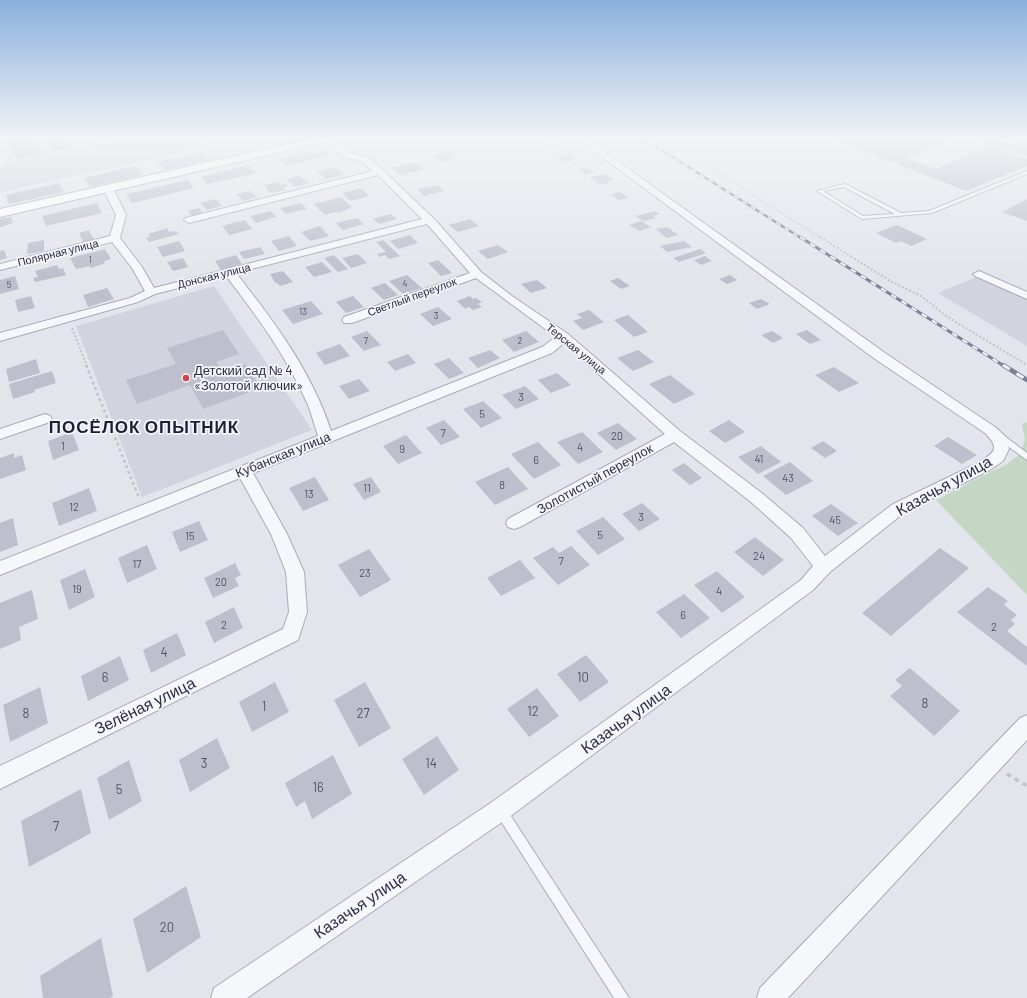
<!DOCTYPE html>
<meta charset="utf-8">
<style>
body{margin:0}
canvas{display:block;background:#e3e5ec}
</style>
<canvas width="1027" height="998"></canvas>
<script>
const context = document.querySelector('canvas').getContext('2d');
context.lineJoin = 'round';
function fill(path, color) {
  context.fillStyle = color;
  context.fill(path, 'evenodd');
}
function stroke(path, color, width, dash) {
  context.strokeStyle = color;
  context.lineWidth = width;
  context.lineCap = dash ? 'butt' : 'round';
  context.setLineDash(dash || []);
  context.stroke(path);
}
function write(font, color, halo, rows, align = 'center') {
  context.font = font + ' Barlow,sans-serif';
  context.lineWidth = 3.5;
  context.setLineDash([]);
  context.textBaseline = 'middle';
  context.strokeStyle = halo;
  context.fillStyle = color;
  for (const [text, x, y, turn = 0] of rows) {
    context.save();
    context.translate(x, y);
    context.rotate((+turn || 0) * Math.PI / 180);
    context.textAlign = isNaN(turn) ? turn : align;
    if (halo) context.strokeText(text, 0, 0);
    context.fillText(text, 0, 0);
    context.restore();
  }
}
fill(new Path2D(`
 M134,137h75l4,5 -7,1 2,4 -208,45v-24l5,-2 -1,-3z
 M976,277l51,23v46l-89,-53z
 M214,286l98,144 -170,67 -66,-171z`), '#d1d4de');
fill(new Path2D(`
 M1027,422v173l-91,-95 52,-27 18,-8 14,-11 5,-14 -3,-16z`), '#c5d6c4');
fill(new Path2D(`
 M16,137h17l10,18 -26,5 -10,-22z
 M45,137h19l8,11 -18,4z
 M96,137h18l2,2 -16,3z
 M290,137h14l3,2 -17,4 -7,-5z
 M827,137h124l4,1 -49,20 30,11 51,-23 40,13v7l-61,25z
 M968,137h26l33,10v9z
 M554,141l7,5 -8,2 -6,-5z
 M322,149l9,6 -45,11 -8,-7z
 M450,151l7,5 -6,1 -1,2 2,1 -9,3 -11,-8z
 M203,152l7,8 -46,10 -7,-8z
 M571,153l7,6 -15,3 -6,-6z
 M415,162l9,7 -23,6 -9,-7z
 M249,165l8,8 -49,11 -7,-7z
 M135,166l7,9 -52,12 -6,-9z
 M334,167l10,7 -17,5 -10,-7z
 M585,168l3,2 3,-1 3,3 -9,2 -6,-5z
 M605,174l8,6 -7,1 3,2 -9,2 -10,-8z
 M300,176l9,7 -14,4 -9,-8z
 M188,180l6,8 -62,15 -6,-9z
 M278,182l2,3 5,-1 3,2 -5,1 2,3 -15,3 -6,-8z
 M59,183l5,9 -55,12 -3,-9z
 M438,185l6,6 -20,5 -7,-7z
 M361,188l8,8 -19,5 -8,-8z
 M250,191l7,6 -14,4 -6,-7z
 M620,192l8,6 -10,2 -7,-6z
 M341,197l11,10 -13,6 -4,-1 -10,3 -11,-11z
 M216,199l6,7 -15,4 -7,-7z
 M1027,199v22l-25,-9z
 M97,203l5,10 -56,13 -4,-10z
 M301,203l6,6 -21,5 -6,-6z
 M199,208l5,6 -11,3 -5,-6z
 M271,211l5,6 -20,6 -6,-7z
 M656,211l3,3 -6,2 3,2 -13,3 -7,-5z
 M390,214l7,5 -18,5 -6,-5z
 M11,217l2,6 -13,4v-8z
 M357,218l7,6 -21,6 -7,-7z
 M470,219l9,7 -21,6 -9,-7z
 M245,220l7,9 -23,6 -7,-9z
 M641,221l10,6 -11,4 -11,-6z
 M897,225l30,14 -16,7 -10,-5 -5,2 -20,-10z
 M320,226l9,10 -19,5 -9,-9z
 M667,227l11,8 -11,3 -11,-9z
 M167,228l2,4 7,-1 3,3 -30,8 -3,-4 4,-1 -2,-3z
 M89,230l6,11 -11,3 -5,-11z
 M410,235l8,8 -20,6 -8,-8z
 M289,236l8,10 -18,5 -8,-10z
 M44,240v11l-17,3 1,-11z
 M383,240l17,16 -11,3 -4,-4 -5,2 -3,-3 9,-2 -10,-10z
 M179,241l6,10 -22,6 -6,-10z
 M684,241l8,6 -25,5 -7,-6z
 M498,245l10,7 -20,7 -10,-8z
 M260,247l5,7 -21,5 -5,-7z
 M105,249l6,10 -6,2 -2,3 -12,4 -1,-2 -14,3 -6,-11z
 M700,249l6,4 -27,9 -6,-4z
 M4,250l3,8 -7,2v-9z
 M358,254l9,9 -16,5 -9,-10z
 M236,255l6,9 -21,6 -6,-9z
 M334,255l14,14 -10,3 -14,-14z
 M705,256l7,5 -11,4 -7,-5z
 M183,258l5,9 -15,4 -6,-9z
 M438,260l14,13 -11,3 -13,-13z
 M322,262l10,10 -18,5 -9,-10z
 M57,265l2,4 4,-1 3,7 -31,7 -2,-4 5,-1 -3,-6z
 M283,271l10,11 -13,4 -3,-3h-2l-5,-9z
 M407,275l15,13 -19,6 -14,-13z
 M730,275l7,5 -10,4 -8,-5z
 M15,276l4,13 -19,5v-14z
 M618,278l12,8 -9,3 -11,-8z
 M537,280l10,8 -16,5 -10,-9z
 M385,283l13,12 -14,5 -13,-12z
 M107,288l7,11 -26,8 -5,-12z
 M31,296l4,12 -17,4 -3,-12z
 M353,296l11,11 -18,6 -10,-11z
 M470,296l3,3 3,-1 6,4 -4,2 4,3 -9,3 -4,-3 -4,2 -8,-8z
 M761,299l9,5 -13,5 -8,-6z
 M311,301l12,13 -30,10 -11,-14z
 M438,307l14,12 -19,7 -13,-12z
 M589,310l15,12 -21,8 -10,-9 9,-3 -5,-4z
 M628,315l20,17 -14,5 -20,-17z
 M223,330l16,24 -23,8 6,10 23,-8 16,24 -58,21 -13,-24 -53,19 -11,-24 50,-16 -9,-16z
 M807,330l14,10 -11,4 -14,-10z
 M367,331l14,14 -17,6 -13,-14z
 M526,331l13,11 -25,10 -12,-12z
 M772,331l11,7 -10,5 -12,-8z
 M340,344l10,12 -25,9 -9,-12z
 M490,350l10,8 -22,10 -10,-10z
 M638,350l16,12 -21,9 -16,-13z
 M408,354l8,9 -21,8 -8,-9z
 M449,358l15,15 -15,6 -15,-15z
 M36,359l4,14 -31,9 -3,-13z
 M834,367l25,16 -20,9 -24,-17z
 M52,371l4,12 -22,7 1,2 -22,7 -4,-15z
 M557,373l14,12 -20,8 -13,-13z
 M670,375l12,9 13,10 -21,10 -25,-20z
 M359,379l11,12 -21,8 -10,-13z
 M525,386l14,13 -23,10 -14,-14z
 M483,401l19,17 -21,10 -18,-19z
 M444,420l16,17 -19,8 -15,-17z
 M729,420l16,12 -20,11 -16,-12z
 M618,423l19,16 -21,11 -19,-17z
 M72,432l7,18 -26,10 -5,-19z
 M582,432l21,20 -25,12 -21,-22z
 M406,435l16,18 -24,11 -15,-18z
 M948,437l29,18 -15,9 -28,-18z
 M823,441l14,10 -12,7 -14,-10z
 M538,442l23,23 -27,14 -23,-25z
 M761,446l20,16 -23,12 -20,-17z
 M14,453v5l8,-3 4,15 -26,9v-21z
 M790,462l23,19 -27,14 -23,-19z
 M684,463l18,15 -12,7 -18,-15z
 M508,467l20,22 -33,16 -20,-23z
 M315,477l14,23 -26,11 -14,-23z
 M371,477l10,15 -17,8 -11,-16z
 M89,488l8,23 -38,15 -7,-23z
 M642,503l18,16 -21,12 -17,-17z
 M831,504l27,19 -20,13 -26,-20z
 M603,517l22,22 -27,16 -22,-24z
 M13,518l5,27 -18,7v-29z
 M199,521l9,19 -28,12 -8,-20z
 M755,537l29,23 -21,16 -29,-24z
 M147,545l10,24 -30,14 -9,-25z
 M571,546l19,19 -32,20 -25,-27 20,-11 6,6z
 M940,548l29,20 -78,68 -29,-23z
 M369,549l22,31 -31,17 -22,-32z
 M520,560l15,18 -34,18 -14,-18z
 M235,563l6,12 -6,3 4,8 -26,12 -9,-20z
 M85,569l10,28 -26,13 -9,-30z
 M717,571l28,26 -23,16 -28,-28z
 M988,587l20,14 -4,4 13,10 -6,5 4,4 -8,7 20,16v19l-70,-54z
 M32,590l6,29 -19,8 2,13 -21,9v-46z
 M684,594l26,24 -29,20 -25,-26z
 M234,607l9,21 -29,15 -9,-21z
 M177,633l9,22 -35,18 -8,-23z
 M586,655l23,27 -29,20 -23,-28z
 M120,656l9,24 -41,21 -7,-25z
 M910,668l50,43 -26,25 -44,-40 12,-10 -7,-6z
 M275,682l14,30 -37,20 -13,-30z
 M365,682l26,46 -32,19 -25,-47z
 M40,687l8,36 -38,19 -7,-37z
 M537,688l22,28 -30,21 -22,-28z
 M437,736l22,34 -35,25 -22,-36z
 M217,738l13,30 -40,24 -11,-32z
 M333,755l19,39 -40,25 -7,-18 -9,6 -11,-24z
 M129,760l13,41 -33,19 -12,-42z
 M81,789l10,44 -62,34 -8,-46z
 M186,886l15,51 -54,36 -14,-54z
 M101,938l12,58 -3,2h-67l-3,-22z`), '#bdc0cc');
const lane = new Path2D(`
 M1027,171v3l-95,39 -70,6 -45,-28 28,-7 56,29 28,-2zM844,187l51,27 -32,2 -40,-25z
 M996,434h6l25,19v7l-31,-22 -1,-2z
 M501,805l4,2 124,191h-15l-117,-183 -2,-4 2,-4z`);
const street = new Path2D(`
 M322,137h6l22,16 17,4 16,13 54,52 44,50 31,24 56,38 112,97 83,63 40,34 22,28 68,-52 87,-42c15,-10 20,-14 5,-29l-110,-74 -300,-222h9l301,216 110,74 10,9 4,13 -6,12 -13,9 -85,42 -75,60 -17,18 -305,228 -261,180h-36l3,-10 278,-186 309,-222 12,-14 -22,-28 -40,-36 -77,-60 -154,85 -6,2 -6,-2 -2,-4 2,-4 157,-85 -101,-91 -12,10 -299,120 34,61 17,38 3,40 -9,28 -298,149v-23l283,-137 6,-17 -3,-40 -15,-38 -31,-56 -240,97v-14l318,-125c-4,-11 -6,-22 -11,-33 -20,-46 -50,-87 -81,-127l-71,18 -17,8 -138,39v-8l130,-35 15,-7 -13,-23 -20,-26 -112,28v-6l110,-28 6,-21 -13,-27 5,-3 5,3 13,27 -6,23 22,29 12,21 268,-69 -44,-44 -189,48 -5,-3 1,-2 188,-47 -12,-10 -17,-4 -22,-16zM427,224l43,49 -126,44 -2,3 2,3h8l124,-45 80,59 -14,10 -211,84c-19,-59 -57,-110 -95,-158z
 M979,271l48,21v7l-52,-23 -2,-2z
 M45,414l5,2 2,3 -2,3 -50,17v-10z
 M1027,715v25l-239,258h-31l3,-10 260,-270z`);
const secondary = new Path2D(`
 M319,137h20l-6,3 -333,77v-8z`);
stroke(lane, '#a8abb7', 2);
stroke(street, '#a8abb7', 2);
stroke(secondary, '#a8abb7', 2);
stroke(new Path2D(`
 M699,161l122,77`), '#c1c3cb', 1.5, [1.5, 1.5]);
stroke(new Path2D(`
 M820,237l70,44 31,15 25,20 81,49
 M72,328l15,38`), '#c1c3cb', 2, [2, 2]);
stroke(new Path2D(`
 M86,365l53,133`), '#c1c3cb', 2.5, [3, 3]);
stroke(new Path2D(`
 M1007,774l20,12`), '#c1c3cb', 3.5, [4.5, 4.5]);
fill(lane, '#f6f7fa');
fill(street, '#f6f7fa');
fill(secondary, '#fff');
const railFar2 = new Path2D(`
 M641,137l160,101`);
const railFar1 = new Path2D(`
 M800,237l204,129`);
const rail = new Path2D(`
 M1003,365l24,15`);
stroke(railFar2, '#7c8197', 2.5);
stroke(railFar1, '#7c8197', 3);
stroke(rail, '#7c8197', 4.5);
stroke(railFar2, '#f3f5f9', 1.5, [5]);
stroke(railFar1, '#f3f5f9', 2, [6]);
stroke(rail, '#f3f5f9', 3, [8]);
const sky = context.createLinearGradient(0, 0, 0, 276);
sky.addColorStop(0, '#8ab1dd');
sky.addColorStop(0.5, '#f2f3f6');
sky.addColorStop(1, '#f2f3f600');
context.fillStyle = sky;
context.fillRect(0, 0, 1027, 276);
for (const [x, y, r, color] of [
 [186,378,4,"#d64643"]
]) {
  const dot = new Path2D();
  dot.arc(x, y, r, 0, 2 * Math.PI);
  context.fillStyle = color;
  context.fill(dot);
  stroke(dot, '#f3f5f9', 1.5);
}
write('9px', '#4f5367', null, [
 ["1",90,260],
 ["4",405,284],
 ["5",9,285],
 ["13",303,312],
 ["3",436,316],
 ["7",366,341],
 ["2",520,341]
]);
write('11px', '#2a2f45', '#f3f5f9', [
 ["Полярная улица",58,253,-14],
 ["Донская улица",214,276,-14],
 ["Светлый переулок",412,297,-20],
 ["Терская улица",576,349,39]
]);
write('11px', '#4f5367', null, [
 ["3",521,397],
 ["5",482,414],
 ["7",443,433],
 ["20",617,436],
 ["1",63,446],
 ["4",580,447],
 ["9",402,449],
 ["41",759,459],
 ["6",536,460],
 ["43",788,478],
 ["8",502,485],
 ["11",367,488],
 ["13",309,494],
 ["12",74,507],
 ["3",641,517],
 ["45",835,520],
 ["5",600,535],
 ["15",190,536],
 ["24",759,556],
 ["7",561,561],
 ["17",137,564],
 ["23",365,573],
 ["20",221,582],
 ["19",77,589],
 ["4",719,591],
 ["6",683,615],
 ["2",224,625],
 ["2",994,627]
]);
write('13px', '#2a2f45', '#f3f5f9', [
 ["Детский сад № 4",194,371],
 ["«Золотой ключик»",194,386]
], 'left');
write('13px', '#2a2f45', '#f3f5f9', [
 ["Кубанская улица",283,455,-22],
 ["Золотистый переулок",595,479,-29]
]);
write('13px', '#4f5367', null, [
 ["4",164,653],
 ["6",105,678],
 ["10",583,678],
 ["8",925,704],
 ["1",264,707],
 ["12",533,712],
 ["8",26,714],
 ["27",363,714],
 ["3",204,764],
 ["14",431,764],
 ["16",318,788],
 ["5",119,790],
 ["7",56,827],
 ["20",167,928]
]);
write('16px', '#2a2f45', '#f3f5f9', [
 ["Казачья улица",944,486,-29],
 ["Зелёная улица",145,706,-26],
 ["Казачья улица",626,719,-36],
 ["Казачья улица",360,905,-34]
]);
context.letterSpacing = '1px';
write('bold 17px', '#1c2036', '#f3f5f9', [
 ["ПОСЁЛОК ОПЫТНИК",144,427]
]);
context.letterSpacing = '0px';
</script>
